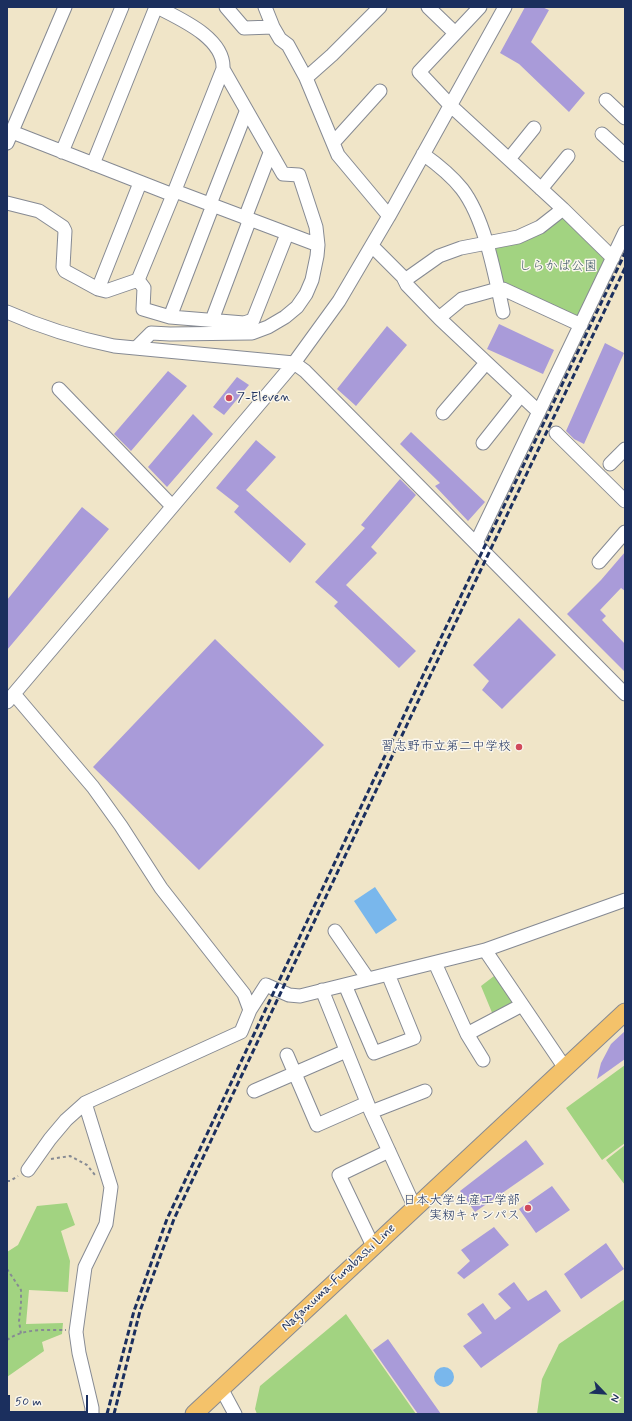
<!DOCTYPE html>
<meta charset="utf-8">
<style>
body{margin:0}
#map{position:relative;width:632px;height:1421px;overflow:hidden;background:#f0e5c8;font-family:Mynerve,sans-serif}
canvas{display:block}
.frame{position:absolute;inset:0;border:8px solid #1b2f5e;pointer-events:none}
.north{position:absolute;left:584px;top:1373px;width:40px;height:40px;-webkit-text-stroke:3px #fbf7ec;paint-order:stroke;rotate:115deg;font-size:11px;font-weight:700;line-height:16px;text-align:center;color:#1b2f5e}
.north::after{content:'';display:block;margin:auto;width:14px;height:18px;background:#1b2f5e;clip-path:polygon(50% 0,100% 100%,50% 72%,0 100%)}
.scale{position:absolute;left:8px;top:1395px;width:80px;height:18px;box-sizing:border-box;border:2px solid #1b2f5e;border-top:0;padding-left:5px;font-size:12px;line-height:14px;white-space:nowrap;color:#1b2f5e;-webkit-text-stroke:3px #fbf7ec;paint-order:stroke}
</style>
<div id="map">
<canvas width="632" height="1421"></canvas>
<div class="frame"></div>
<div class="north">N</div>
<div class="scale">50 m</div>
</div>
<script>
const context = document.querySelector('canvas').getContext('2d');
context.lineJoin = 'round';
function fill(path, color) {
  context.fillStyle = color;
  context.fill(path, 'evenodd');
}
function stroke(path, color, width, dash) {
  context.strokeStyle = color;
  context.lineWidth = width;
  context.lineCap = dash ? 'butt' : 'round';
  context.setLineDash(dash || []);
  context.stroke(path);
}
function write(font, color, halo, rows, align = 'center') {
  context.font = font + ' Mynerve,"Klee One",sans-serif';
  context.lineWidth = 3;
  context.setLineDash([]);
  context.textBaseline = 'middle';
  context.strokeStyle = halo;
  context.fillStyle = color;
  for (const [text, x, y, turn = 0] of rows) {
    context.save();
    context.translate(x, y);
    context.rotate((+turn || 0) * Math.PI / 180);
    context.textAlign = isNaN(turn) ? turn : align;
    if (halo) context.strokeText(text, 0, 0);
    context.fillText(text, 0, 0);
    context.restore();
  }
}
fill(new Path2D(`
 M562,211l48,48 -33,62 -77,-34 -11,-42z
 M498,973l19,28 -24,14 -12,-29z
 M625,1065v78l-23,17 -36,-52z
 M625,1145v40l-19,-25z
 M67,1203l8,22 -14,6 9,30 -2,31 -39,-2 -3,34 37,-1 -1,11 -20,8 2,9 -37,26v-125l11,-7 19,-39z
 M625,1299v115h-88l5,-35 17,-35z
 M346,1314l70,100h-159l-2,-5 5,-23z`), '#a2d381');
fill(new Path2D(`
 M375,887l22,33 -21,14 -22,-33z
 M434 1377a10 10 0 1 1 20 0a10 10 0 1 1-20 0Z`), '#79b7ec');
fill(new Path2D(`
 M525,7h17l7,3 -18,32 54,51 -16,19 -50,-48 -19,-11z
 M499,324l55,26 -11,24 -56,-25z
 M387,326l20,19 -51,61 -19,-17z
 M605,343l19,10 -40,91 -10,-5 -8,-8z
 M168,371l19,15 -56,65 -17,-17z
 M237,377l12,8 -25,30 -11,-8z
 M193,414l20,20 -46,53 -19,-20z
 M411,432l74,70 -17,19 -33,-35 5,-3 -40,-39z
 M256,440l20,17 -30,33 60,54 -16,19 -56,-51 5,-6 -23,-18z
 M400,479l16,16 -45,52 6,6 -31,32 70,66 -17,17 -65,-62 4,-4 -23,-20 50,-54 -4,-3z
 M82,507l27,22 -102,121v-50z
 M625,552v39l-4,-3 -21,22 6,6 -4,4 23,24v28l-58,-58 34,-34z
 M519,618l37,37 -54,54 -20,-19 7,-9 -16,-16z
 M215,639l109,106 -125,125 -106,-103z
 M625,1031v28l-28,20 4,-16 10,-19z
 M526,1140l18,24 -69,48 -15,-21z
 M552,1186l18,24 -34,23 -17,-24z
 M494,1227l15,18 -45,34 -7,-6 13,-12 -9,-11z
 M606,1243l18,26 -43,30 -17,-25z
 M514,1282l14,19 18,-11 15,21 -80,57 -18,-22 19,-13 -15,-19 16,-11 12,17 16,-12 -13,-14z
 M388,1339l53,75h-23l-45,-64z`), '#a99bd9');
const minor = new Path2D(`
 M226,7l18,21 29,-1
 M265,7l8,20 7,12 8,6 18,33 32,77 51,61
 M428,7l27,26
 M480,7l-61,65 31,33 113,104 50,49
 M306,78l26,-23 48,-48
 M606,100l19,18
 M7,130l166,65
 M602,134l23,21
 M7,143l58,-136
 M333,143l47,-52
 M62,152l60,-145
 M423,154c14,10 28,21 39,35 23,30 33,86 41,123
 M509,159l25,-31
 M93,164l63,-157
 M541,189l27,-33
 M175,191l143,54
 M7,203l32,8 24,16 2,4 -2,36 2,4 33,18 8,2 32,-11 35,-85 50,-126c2,-31 -43,-50 -66,-62
 M210,204l36,-92
 M245,218l25,-65
 M372,246l31,31 4,8 33,34 99,93
 M138,280l6,8 -1,21 27,8 74,6 9,-3 34,-86
 M405,280l34,-24 22,-8 57,-11 22,-10 23,-18
 M98,289l42,-106
 M7,312c36,16 68,26 107,34l180,17 11,8 320,323
 M170,317l43,-112
 M439,318l23,-19 36,-10h5l78,36
 M212,320l38,-101
 M136,348l15,-15 19,1 82,-1 16,-6 17,-10 12,-10 9,-13 6,-14 5,-24 1,-11 -2,-18 -17,-52 -16,-1 -60,-105
 M59,389l113,117
 M443,413l43,-50
 M556,433l69,68
 M483,443l38,-48
 M610,464l15,-15
 M476,543l149,-311
 M599,562l26,-30
 M14,694l79,93 28,39 40,62 83,106 6,16
 M7,702l287,-339 45,-62 50,-85 116,-209
 M335,931l33,48
 M485,950l80,118
 M435,963l32,71 55,-29
 M345,985l29,68 40,-15 -26,-64
 M322,990l49,122 44,96
 M467,1034l16,26
 M287,1055l30,70 50,-22
 M254,1091l92,-40
 M85,1103l26,84 -5,37 -21,43 -9,65 3,21 13,55v6
 M371,1112l54,-21
 M28,1170l22,-31 16,-19 19,-17 156,-71 9,-22 16,-25 23,10 11,1 185,-46 140,-50
 M373,1246l-34,-71 50,-24
 M221,1388l14,26`);
const major = new Path2D(`
 M194,1414l431,-402`);
stroke(minor, '#868a93', 15);
stroke(major, '#868a93', 19);
stroke(new Path2D(`
 M51,1159l19,-3 17,9 8,10
 M7,1181h3l8,-5
 M7,1269l14,21v14l-2,17 2,13
 M7,1340c16,-12 40,-10 59,-10`), '#868a93', 2, [3, 3]);
stroke(minor, '#fff', 13);
stroke(major, '#f4c26a', 17);
stroke(new Path2D(`
 M107,1414l27,-103 33,-92 248,-527 210,-439
 M114,1414l26,-103 34,-92 247,-524 204,-427`), '#1b2f5e', 3, [6, 3]);
for (const [x, y, r, color] of [
 [229,398,4,"#d1495b"],
 [519,747,4,"#d1495b"],
 [528,1208,4,"#d1495b"]
]) {
  const dot = new Path2D();
  dot.arc(x, y, r, 0, 2 * Math.PI);
  context.fillStyle = color;
  context.fill(dot);
  stroke(dot, '#fbf7ec', 1.5);
}
write('13px', '#3d5867', '#fbf7ec', [
 ["しらかば公園",558,267]
]);
write('13px', '#1b2f5e', '#fbf7ec', [
 ["7-Eleven",237,398,"left"],
 ["習志野市立第二中学校",511,747],
 ["日本大学生産工学部",520,1201],
 ["実籾キャンパス",520,1216]
], 'right');
write('13px', '#1b2f5e', '#fbf7ec', [
 ["Naganuma-Funabashi Line",339,1278,-43]
]);
</script>
